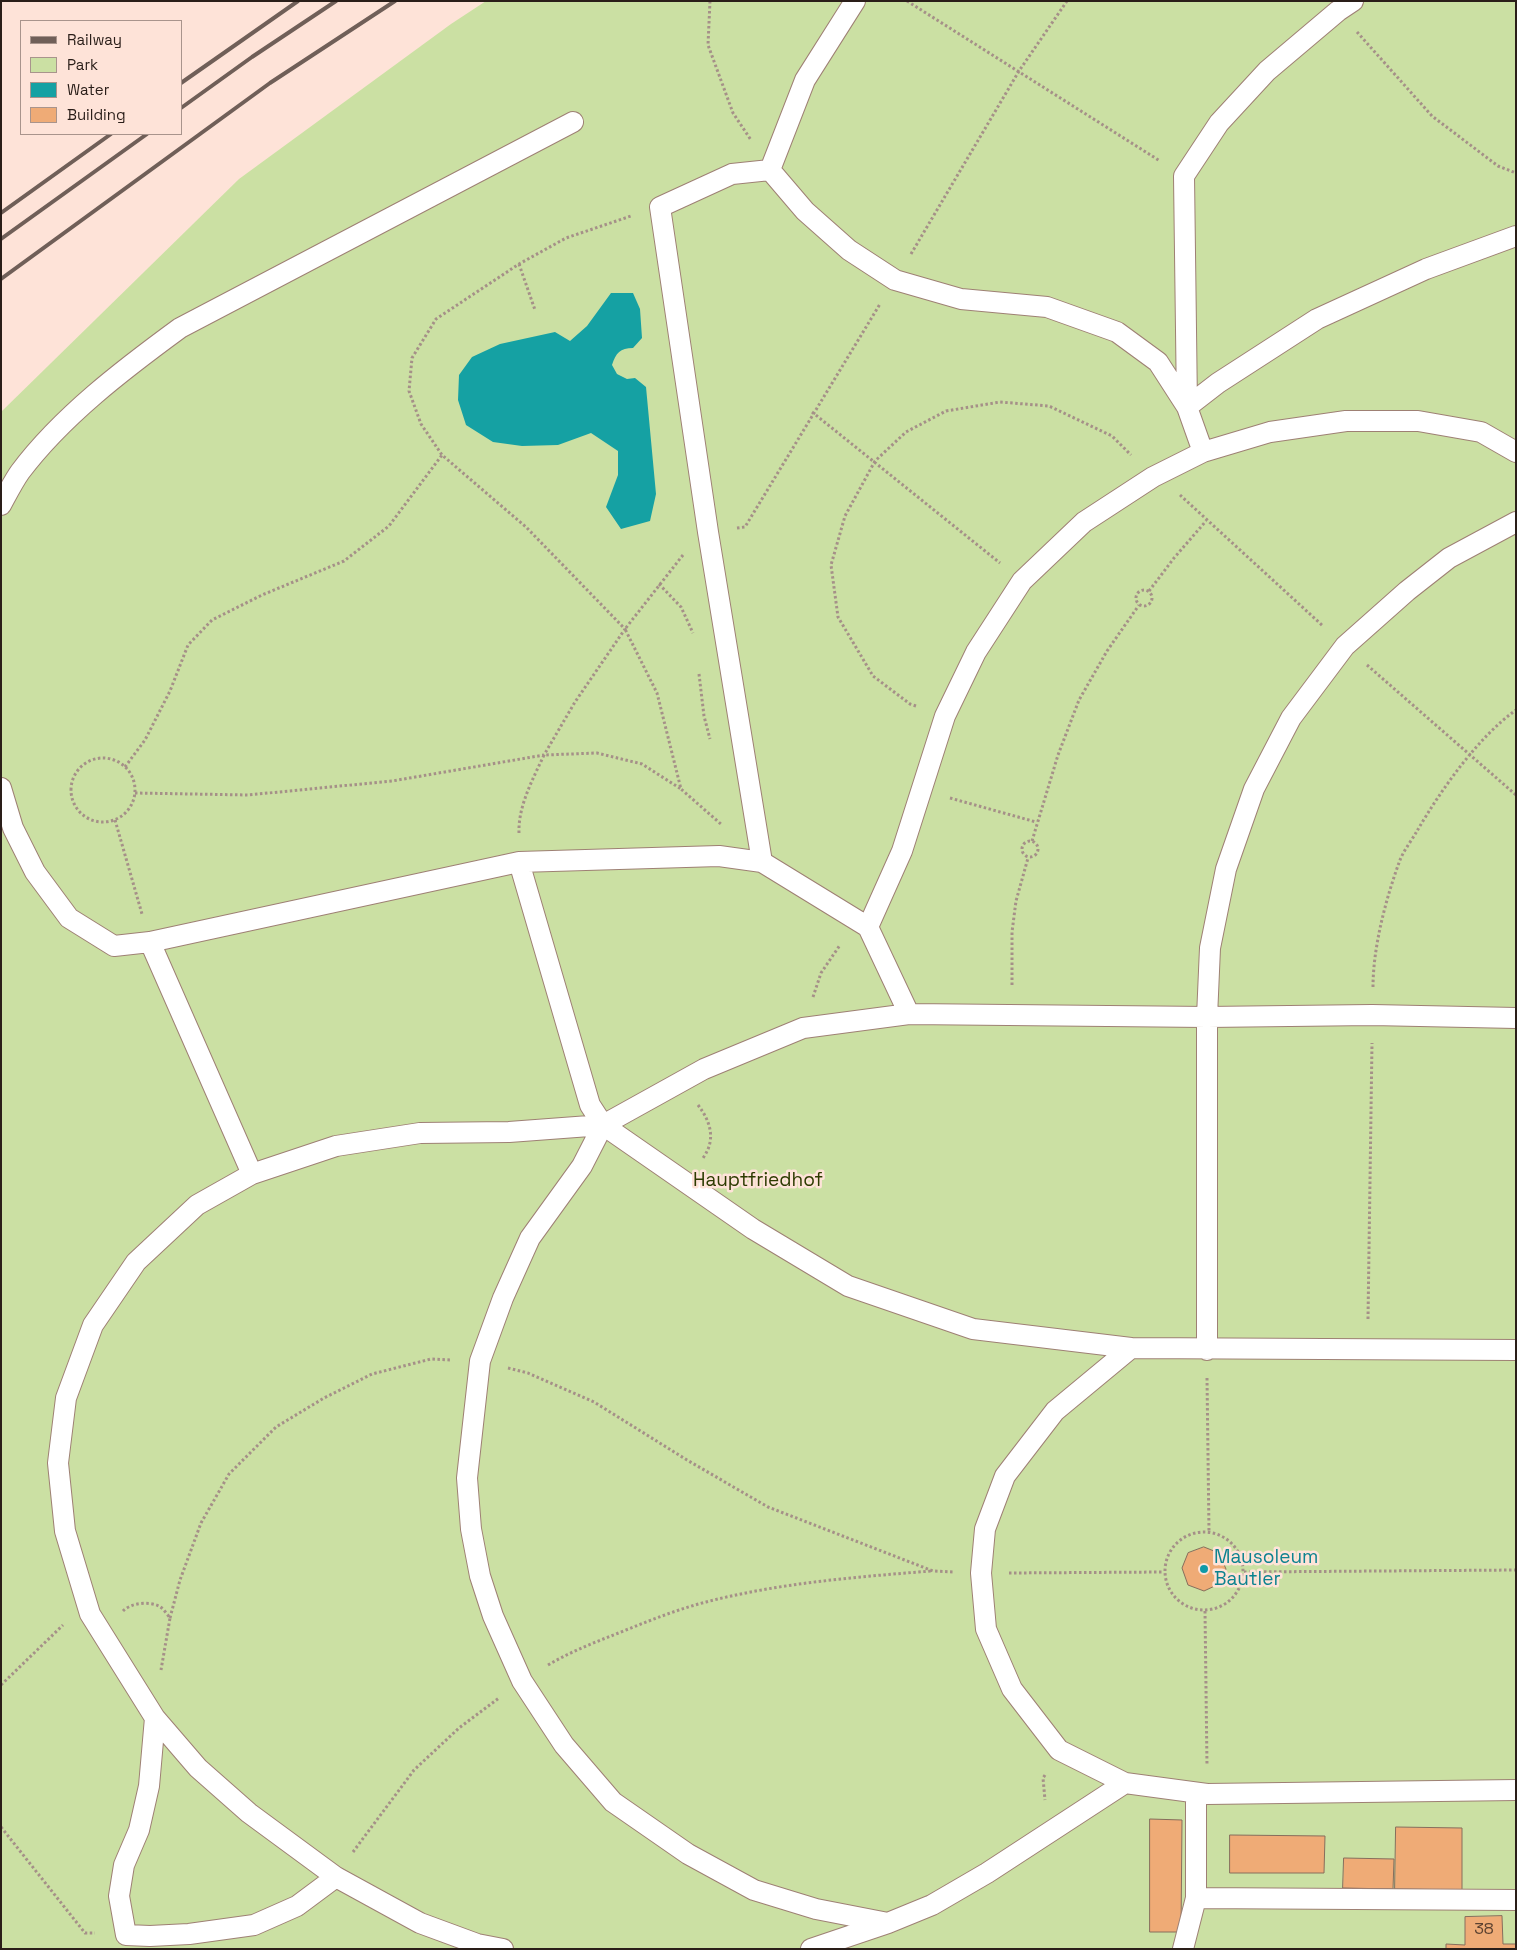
<!DOCTYPE html>
<style>
body{margin:0}
#map{position:relative;width:1517px;height:1950px;overflow:hidden;background:#fee3d8;font-family:"Space Grotesk",sans-serif}
canvas{display:block}
.frame{position:absolute;inset:0;border:2px solid #2a1e19;pointer-events:none}
.legend{position:absolute;left:20px;top:20px;width:162px;height:115px;box-sizing:border-box;background:#fee3d8;border:1px solid #a9948c;margin:0;padding:6px 9px;list-style:none;font-size:15px;color:#2a1e19}
.legend li{display:flex;align-items:center;gap:10px;height:25px}
.legend b{width:25px;border:1px solid #a9948c}
</style>
<div id="map">
<canvas width="1517" height="1950"></canvas>
<div class="frame"></div>
<ul class="legend">
<li><b style="height:6px;background:#705f58"></b>Railway</li>
<li><b style="height:14px;background:#cbe0a3"></b>Park</li>
<li><b style="height:14px;background:#15a1a3"></b>Water</li>
<li><b style="height:14px;background:#efab76"></b>Building</li>
</ul>
</div>
<script>
const context = document.querySelector('canvas').getContext('2d');
context.lineJoin = 'round';
function fill(path, color) {
  context.fillStyle = color;
  context.fill(path, 'evenodd');
}
function stroke(path, color, width, dash) {
  context.strokeStyle = color;
  context.lineWidth = width;
  context.lineCap = dash ? 'butt' : 'round';
  context.setLineDash(dash || []);
  context.stroke(path);
}
function write(font, color, halo, rows, align = 'center') {
  context.font = font + ' "Space Grotesk",sans-serif';
  context.lineWidth = 5;
  context.setLineDash([]);
  context.textBaseline = 'middle';
  context.strokeStyle = halo;
  context.fillStyle = color;
  for (const [text, x, y, turn = 0] of rows) {
    context.save();
    context.translate(x, y);
    context.rotate((+turn || 0) * Math.PI / 180);
    context.textAlign = isNaN(turn) ? turn : align;
    if (halo) context.strokeText(text, 0, 0);
    context.fillText(text, 0, 0);
    context.restore();
  }
}
fill(new Path2D(`
 M486,1h1030v1948h-1515v-1537l238,-233 212,-155z`), '#cbe0a3');
fill(new Path2D(`
 M611,293h22l7,16 2,29 -9,10c-13,0 -17,5 -21,17l5,9 10,5 8,-1 11,9 10,107 -6,27 -29,8 -15,-22 12,-32v-24l-27,-18 -33,12 -36,1 -29,-4 -27,-17 -8,-25 1,-25 13,-18 28,-13 55,-12 15,9 17,-15z`), '#15a1a3');
const building = new Path2D(`
 M1204,1547l15,6 7,16 -7,15 -15,7 -16,-6 -6,-17 6,-15z
 M1150,1819l32,1 -1,112h-31z
 M1396,1827l66,1v62l-67,-1z
 M1230,1835l95,1 -1,37h-94z
 M1344,1858l50,1 -1,30 -50,-1z
 M1502,1916l1,28h13v5h-70v-5l19,1v-28z`);
fill(building, '#efab76');
stroke(building, '#876e5c', 1);
const lane = new Path2D(`
 M770,170l-38,4 -72,33 48,325 54,330 106,65 41,87
 M770,170l35,41 44,39 46,30 66,19 86,8 70,25 41,30 29,45
 M770,170l35,-90 50,-79
 M1187,407l-3,-231 35,-53 48,-52 71,-60 15,-10
 M1203,452l-16,-45 31,-24 99,-64 109,-50 90,-33
 M1,505c6,-11 12,-23 19,-33 42,-56 104,-103 160,-144l393,-206
 M1,788l12,40 22,44 34,46 45,28 36,-4 369,-80 200,-6 43,6
 M519,862l71,243 13,20 150,104 95,57 125,43 158,19
 M868,927l34,-76 43,-135 31,-64 46,-71 62,-59 69,-45 50,-25 67,-20 76,-11h72l63,11 35,20
 M150,942l102,232
 M603,1125l-21,41 -52,72 -27,60 -23,63 -13,117 4,51 9,47 13,40 29,65 42,64 49,57 75,52 66,36 62,19 72,14
 M1207,1350v-333l3,-69 16,-79 28,-80 37,-71 54,-72 62,-55 42,-33 67,-36
 M1516,1350l-385,-2 -76,63 -50,65 -20,53 -4,44 5,56 26,60 47,61 66,33 82,11 309,-4
 M155,1718l-6,68 -10,44 -15,35 -5,31 7,39 24,1 39,-2 65,-9 43,-19 39,-29
 M1196,1794v104l320,2
 M503,1949l-26,-5 -57,-21 -84,-46 -87,-64 -51,-45 -43,-50 -65,-104 -25,-83 -7,-68 8,-65 27,-73 43,-63 61,-57 55,-31 84,-28 84,-13 89,-1 94,-7 101,-56 99,-41 106,-14 298,3 165,-2 144,3
 M811,1949l77,-26 44,-18 55,-32 138,-90
 M1183,1949l13,-51`);
stroke(lane, '#9e8074', 22);
stroke(new Path2D(`
 M710,1l-2,44 25,68 18,27
 M907,1l253,160
 M1357,32l75,84 66,50 18,7
 M911,254l108,-183 48,-70
 M519,264l16,46
 M812,412l188,151
 M1180,495l143,131
 M737,528l8,-1 135,-223
 M683,555l-58,74 32,64 24,96 41,36
 M659,584l22,23 12,26
 M1136 598a8 8 0 1 1 16 0a8 8 0 1 1-16 0Z
 M1149,591l25,-33 32,-37
 M1367,665l149,130
 M699,674l5,42 6,23
 M916,706l-6,-2 -37,-28 -35,-59 -7,-52 14,-49 30,-55 31,-29 40,-21 54,-9 49,4 63,30 19,19
 M71 790a32 32 0 1 1 64 0a32 32 0 1 1-64 0Z
 M125,767l20,-27 25,-49 18,-46 24,-25 50,-25 82,-34 45,-35 53,-71
 M135,793l113,2 144,-14 152,-26 31,-53 50,-73 -99,-102 -84,-72 -21,-31 -12,-33 3,-33 24,-39 83,-55 47,-26 65,-22
 M950,798l86,24
 M115,820l27,94
 M519,833c-1,-27 14,-54 25,-78l53,-2 45,11 39,25
 M1022 849a8 8 0 1 1 16 0a8 8 0 1 1-16 0Z
 M1032,841l26,-86 21,-55 28,-49 32,-46
 M1012,985v-53l4,-31 12,-43
 M1373,987c0,-40 13,-89 27,-127 4,-10 12,-20 17,-29 24,-41 61,-94 99,-121
 M813,997l8,-24 19,-28
 M698,1105c13,17 18,35 5,53
 M1368,1319l4,-276
 M508,1368l20,5 66,29 93,58 81,47 165,64 20,1
 M1207,1378l2,154
 M1165 1571a39 39 0 1 1 78 0a39 39 0 1 1-78 0Z
 M1244,1572l272,-2
 M1009,1573l155,-1
 M123,1611c8,-8 25,-10 36,-5 4,2 8,8 11,12l-9,52
 M1205,1611l2,155
 M170,1618l10,-38 21,-57 28,-49 47,-47 48,-29 48,-24 59,-15 19,1
 M548,1665c22,-13 45,-22 68,-31 30,-12 59,-24 90,-32 73,-19 150,-25 225,-31
 M1,1685l62,-60
 M1045,1775l-2,3 2,22
 M1,1827l84,106h10
 M353,1852l61,-82 45,-42 40,-30`), '#a59088', 3, [2.5, 2.5]);
stroke(lane, '#fff', 20);
stroke(new Path2D(`
 M181,83l117,-82
 M181,108l71,-51 84,-56
 M1,213l110,-79
 M1,239l146,-105
 M1,279l269,-196 125,-82`), '#705f58', 4);
for (const [x, y, r, color] of [
 [1204,1569,5,"#0f9aa8"]
]) {
  const dot = new Path2D();
  dot.arc(x, y, r, 0, 2 * Math.PI);
  context.fillStyle = color;
  context.fill(dot);
  stroke(dot, '#fee3d8', 2);
}
write('16px', '#5b4130', null, [
 ["38",1484,1930]
]);
write('19px', '#2d3b00', '#fee3d8', [
 ["Hauptfriedhof",758,1181]
]);
write('19px', '#0d838f', '#fee3d8', [
 ["Mausoleum",1214,1558],
 ["Bautler",1214,1580]
], 'left');
</script>
